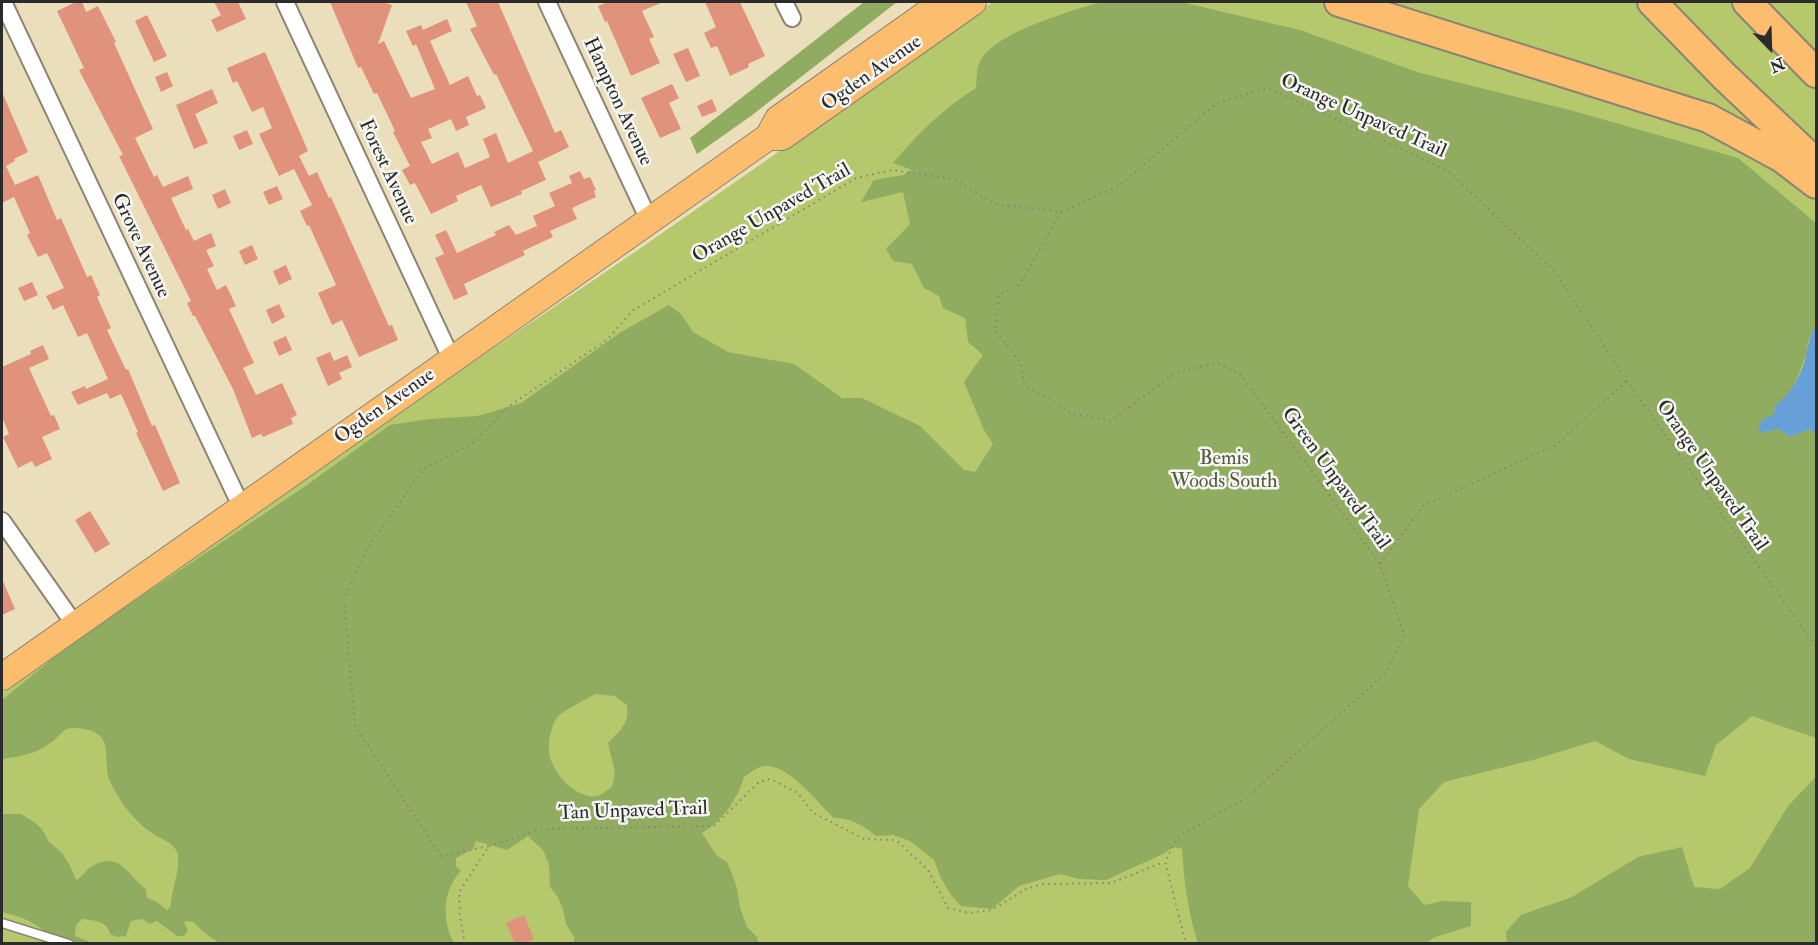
<!DOCTYPE html>
<style>
body{margin:0}
#map{position:relative;width:1818px;height:945px;overflow:hidden;background:#ebdebb;font-family:"IM FELL Double Pica",serif}
canvas{display:block}
.frame{position:absolute;inset:0;border:3px solid #2b2b2b;pointer-events:none}
.north{position:absolute;left:1740px;top:18px;width:60px;height:60px;-webkit-text-stroke:4px #f6f6f2;paint-order:stroke;rotate:157deg;font-size:16px;font-weight:700;line-height:24px;text-align:center;color:#2b2b2b}
.north::after{content:'';display:block;margin:auto;width:21px;height:27px;background:#2b2b2b;clip-path:polygon(50% 0,100% 100%,50% 72%,0 100%)}
</style>
<div id="map">
<canvas width="1818" height="945"></canvas>
<div class="frame"></div>
<div class="north">N</div>
</div>
<script>
const context = document.querySelector('canvas').getContext('2d');
context.lineJoin = 'round';
function fill(path, color) {
  context.fillStyle = color;
  context.fill(path, 'evenodd');
}
function stroke(path, color, width, dash) {
  context.strokeStyle = color;
  context.lineWidth = width;
  context.lineCap = dash ? 'butt' : 'round';
  context.setLineDash(dash || []);
  context.stroke(path);
}
function write(font, color, halo, rows, align = 'center') {
  context.font = font + ' "IM FELL Double Pica",serif';
  context.lineWidth = 5;
  context.setLineDash([]);
  context.textBaseline = 'middle';
  context.strokeStyle = halo;
  context.fillStyle = color;
  for (const [text, x, y, turn = 0] of rows) {
    context.save();
    context.translate(x, y);
    context.rotate((+turn || 0) * Math.PI / 180);
    context.textAlign = isNaN(turn) ? turn : align;
    if (halo) context.strokeText(text, 0, 0);
    context.fillText(text, 0, 0);
    context.restore();
  }
}
fill(new Path2D(`
 M993,2h823v941h-1814v-250l422,-298 211,-143z`), '#b6c86c');
fill(new Path2D(`
 M864,2h33l-146,114 -54,38 -7,-16z
 M1101,2h80l119,28 120,43 150,37 168,48 78,65v103l-8,15 -1,12 -12,30 -8,14 -13,10 1,6 -14,20 17,-4 13,8 18,-8 7,5v304l-64,-22 -36,29 -11,31 -76,-17 -34,-18 -62,19 -89,22 -25,27 -11,77 16,19 18,-4 29,1v24l-36,11 -9,6h-228c-10,-31 -14,-61 -16,-94l-8,-2 -11,7 -57,26 -27,-1 -19,-5 -41,12 -27,23 -31,-3 -10,-11 -10,-17 -7,-18 -24,-19 -17,-6 -17,1c-13,-11 -25,-18 -42,-18 -17,-15 -48,-59 -74,-51 -5,2 -11,7 -16,10 -6,22 -23,45 -42,56l15,23 10,6 9,22 4,23 7,20 10,10 1,6h-185l2,-5 -9,-14 -3,-15 -5,-12 -8,-10 -1,-23 -6,-14 -15,-14 -21,14 -31,-9 -3,8 -17,9v8l5,5c-19,19 -19,50 -7,72h-235l-17,-12 -8,-9 -8,-1 -2,2 4,7 -4,6h-7l-20,-15 -7,3 -8,-5 -11,2 -5,15 -9,1 -7,-3c-3,-14 -15,-13 -28,-15l-6,6 -1,11 17,7h-36c-18,-20 -28,-24 -54,-31v-98h19l13,8 8,7 7,13 13,11 8,13 6,14c7,-3 10,-11 18,-15 28,-14 35,13 52,24l1,9 10,4 10,8 4,-4c0,-15 11,-41 6,-54 -4,-10 -17,-13 -25,-19 -13,-9 -26,-23 -34,-37 -3,-5 -8,-14 -10,-20 -4,-21 5,-42 -24,-47 -23,-4 -20,5 -35,15 -13,10 -32,13 -47,15v-59l71,-58 231,-155 86,-62 39,-6 49,-3 43,-13 100,-71 48,-27 12,9 12,18 35,20 66,12 48,34h20l58,28 44,44 11,2 18,-28 -9,-14 -20,-48 19,-27 -15,-13 -3,-24 -22,-10 -4,-12 -15,-8 -12,-24 -19,-3 -7,-12 24,-25 -7,-32 -42,10 13,-22 29,-5 9,-5 -19,-7c28,-32 47,-52 83,-75 1,-7 0,-17 3,-24 10,-30 92,-53 122,-62zM595,694l20,2 12,9c3,18 -7,26 -19,38l7,29 -3,15c-3,2 -8,6 -12,8 -21,8 -50,-23 -51,-44 -1,-9 2,-23 7,-32 5,-8 30,-19 39,-25z
 M1816,777v166h-309l-1,-11 15,-17 51,-18 66,-40 44,-10 12,40 26,2 30,-21 38,-62z`), '#90ac60');
fill(new Path2D(`
 M1816,326v108l-7,-5 -18,8 -13,-8 -17,4 -2,-5 3,-8 13,-7 -1,-6c17,-13 29,-34 33,-55 2,-10 3,-18 9,-26z`), '#66a0d6');
fill(new Path2D(`
 M76,2h6l4,10 12,-6 18,36 -2,1 39,86 -18,9 19,39 3,-2 6,12 25,-11 5,13 -22,9 15,32 2,-1 6,12 17,-8 5,13 -10,4 8,16 -7,3 10,21 9,-5 10,21 -7,3 25,54 -11,5 13,27 26,-12 15,32 -6,3 2,6 -30,13 -2,-3 -9,4 -19,-49 -38,-73h-2l-6,-13 4,-2 -72,-145 4,-1 -44,-85 5,-2 -27,-57z
 M214,2h24l8,17 -29,13 -6,-12 10,-5z
 M330,2h52l10,3 -14,39 6,-3 27,57 24,-9 -19,-45 -3,2 -7,-15 15,-6 2,5 24,-11 5,12 -22,10 20,44 18,-9 9,20 3,-1 6,13 -20,9 3,8 -13,6 -5,-12 -23,10 4,9 -11,4 11,22 26,-12 7,16 25,-11 -7,-18 13,-6 12,30 25,-12 -37,-77 -2,1 -24,-46 7,-3 -11,-24h32l57,131 6,-3 8,17 -31,15 8,18 -25,11 1,3 -31,13 -10,-22 -25,11 2,5 -27,13 -16,-31 -5,2 -8,-15 8,-4 -17,-34 2,-1 -18,-38 -3,1 -13,-27 -3,1z
 M608,2h55l-21,9 12,26 -5,2 11,24 -29,13 -24,-55 -2,1 -7,-16z
 M705,2h35l25,54 -17,8 1,3 -19,9 -13,-30 -6,2 -7,-15 12,-6z
 M147,15l20,41 -13,6 -19,-41z
 M688,48l12,28 -14,6 -13,-28z
 M265,52l43,99 -9,5 10,20 8,-4 12,26 2,-1 58,129 3,-1 6,15 -39,17 -17,-37 -10,5 -14,-32 18,-8 -27,-60 -2,1 -7,-15 12,-6 -18,-36 -15,7 -20,-42 13,-6 -9,-21 -11,5 -15,-31 -4,2 -6,-15z
 M167,72l6,14 -12,6 -6,-15z
 M672,84l7,14 -10,5 12,26 -21,9 -19,-40z
 M212,89l6,14 -23,11 13,29 -14,6 -18,-44z
 M2,92l26,60 -14,7 1,2 -9,5 9,19 23,-10 19,45 4,-2 26,59 4,-2 9,20 -3,2 14,31 -4,2 19,40 2,-1 24,57 3,-1 25,58 -17,8 -27,-58 2,-1 -17,-38 -11,5 -3,-6 -29,12 -7,-13 14,-6 1,3 22,-10 -21,-46 -9,4 -15,-32 -10,5 -7,-14 18,-8 -17,-35 -9,4 -11,-22 3,-2 -16,-36 -12,6z
 M712,99l5,12 -15,6 -5,-11z
 M247,130l6,14 -14,6 -6,-14z
 M580,171l4,8 6,-2 6,13 -2,1 2,6 -24,11 5,11 -27,12 3,6 -30,14 2,4 -61,29 4,10 -14,6 -19,-42 9,-4 -9,-19 11,-5 11,23 39,-18 -2,-3 15,-7 7,10 21,-9 -4,-10 22,-10 -6,-13 23,-10 -3,-7z
 M277,186l6,13 -14,6 -6,-13z
 M225,189l6,14 -13,6 -6,-14z
 M252,245l6,14 -13,6 -6,-14z
 M286,265l6,14 -13,6 -6,-14z
 M32,282l6,13 -14,6 -6,-13z
 M279,304l6,13 -13,7 -6,-14z
 M286,336l6,14 -13,6 -6,-14z
 M43,345l6,14 -20,9 22,48 3,-1 6,14 -18,8 10,22 -17,8 -3,-6 -14,7 -15,-31 6,-3 -7,-17v-50l29,-13 -1,-3z
 M330,352l4,9 13,-6 5,12 -13,6 3,6 -14,7 -12,-28z
 M90,511l20,33 -15,9 -20,-33z
 M2,579l13,30 -13,6z
 M524,915l10,24 -10,5h-9l-9,-21z`), '#e1927d');
const lane = new Path2D(`
 M2,923l67,21`);
const street = new Path2D(`
 M3,2l239,506
 M285,2l167,358
 M547,2l102,218
 M784,2l8,16
 M2,521l73,104`);
const primary = new Path2D(`
 M774,137h8l191,-135
 M2,677l766,-540 10,-18 165,-117`);
const highway = new Path2D(`
 M1339,2l369,116 74,40 34,26
 M1652,2l72,74 92,87
 M1747,2l69,71`);
stroke(lane, '#8b8473', 11);
stroke(street, '#8b8473', 20);
stroke(primary, '#8b8473', 28);
stroke(highway, '#8b8473', 32);
stroke(new Path2D(`
 M1061,212l-42,73 -20,10 -4,36 26,32 3,22 48,28 38,8 67,-49 40,-9 23,11 140,190 24,70 -18,39 -139,124 -69,40 -13,25 21,82
 M1380,564l43,-58 133,-61 71,-64
 M489,846l53,-17 172,-3 45,-44 11,-3 28,14 14,19 52,27 32,1 32,30 20,38 21,5 23,-3 34,-21 16,-5 69,-1 53,-21
 M465,944l-5,-28 -1,-24 30,-46 -48,10 -86,-130 -11,-126 21,-48 58,-83 52,-27 30,-33 103,-70 24,-28 224,-133 36,-8 61,9 42,25 66,8 58,-26 98,-83 51,-15 179,82 108,102 72,109 189,266`), '#8b8473', 2, [1.5, 4.5]);
stroke(lane, '#fff', 8);
stroke(street, '#fff', 16);
stroke(primary, '#fcbd6f', 26);
stroke(highway, '#fcbd6f', 28);
write('20px', '#2b2b2b', '#f6f6f2', [
 ["Ogden Avenue",872,74,-35],
 ["Hampton Avenue",617,102,65],
 ["Orange Unpaved Trail",1363,117,24],
 ["Forest Avenue",387,172,65],
 ["Orange Unpaved Trail",772,214,-30],
 ["Grove Avenue",140,246,65],
 ["Ogden Avenue",385,407,-35],
 ["Orange Unpaved Trail",1711,476,55],
 ["Green Unpaved Trail",1335,479,54],
 ["Tan Unpaved Trail",633,812,-2]
]);
write('20px', '#555a3e', '#f6f6f2', [
 ["Bemis",1224,460],
 ["Woods South",1224,483]
]);
</script>
